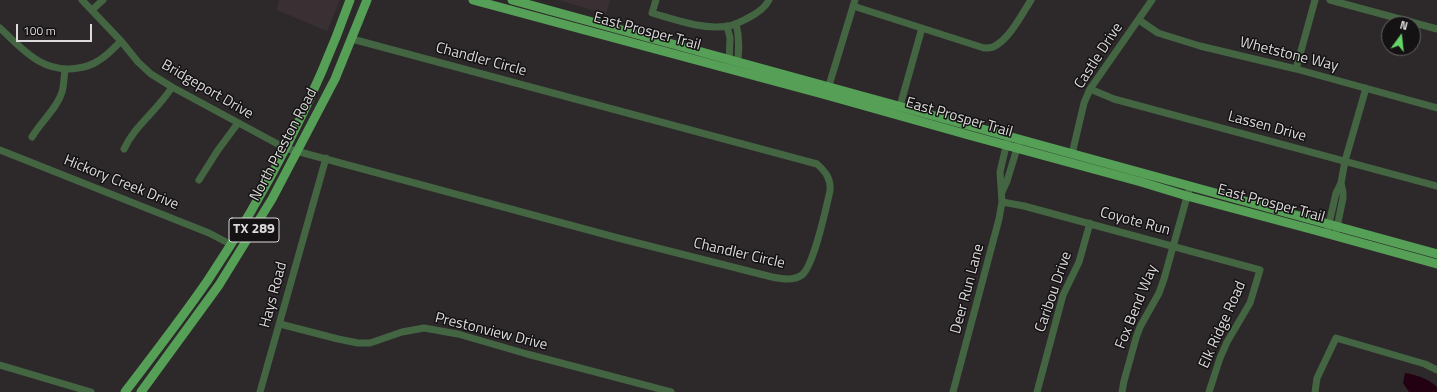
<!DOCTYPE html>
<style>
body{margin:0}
#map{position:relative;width:1437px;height:392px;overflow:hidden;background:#2d292b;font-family:"Titillium Web",sans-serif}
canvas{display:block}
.north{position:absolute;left:1381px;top:16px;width:40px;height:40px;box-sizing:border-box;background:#141213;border:1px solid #646263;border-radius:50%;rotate:15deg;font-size:11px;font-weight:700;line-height:16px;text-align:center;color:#dcdadb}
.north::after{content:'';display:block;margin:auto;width:14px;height:18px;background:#64d468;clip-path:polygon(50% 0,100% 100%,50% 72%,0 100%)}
.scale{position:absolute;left:16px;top:24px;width:76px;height:18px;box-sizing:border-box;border:2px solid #dcdadb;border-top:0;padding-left:5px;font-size:12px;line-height:14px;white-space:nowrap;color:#dcdadb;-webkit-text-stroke:3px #141213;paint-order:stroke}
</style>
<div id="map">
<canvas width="1437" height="392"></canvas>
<div class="north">N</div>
<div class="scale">100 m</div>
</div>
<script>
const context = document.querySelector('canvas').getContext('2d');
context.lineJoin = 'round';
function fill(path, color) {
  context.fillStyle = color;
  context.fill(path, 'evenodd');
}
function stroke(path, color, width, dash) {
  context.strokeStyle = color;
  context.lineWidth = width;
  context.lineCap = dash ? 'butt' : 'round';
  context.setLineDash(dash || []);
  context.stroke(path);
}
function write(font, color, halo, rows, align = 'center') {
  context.font = font + ' "Titillium Web",sans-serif';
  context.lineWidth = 3;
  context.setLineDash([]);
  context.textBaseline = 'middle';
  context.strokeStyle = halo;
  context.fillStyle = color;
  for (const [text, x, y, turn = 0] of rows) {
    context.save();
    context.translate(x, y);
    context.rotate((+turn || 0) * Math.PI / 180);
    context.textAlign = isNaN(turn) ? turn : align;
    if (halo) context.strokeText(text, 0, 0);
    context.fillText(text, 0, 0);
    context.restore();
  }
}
fill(new Path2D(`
 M279,0h61l-13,31 -50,-21z
 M559,0h51l-4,14z`), '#3a3034');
fill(new Path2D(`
 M1405,373c12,2 24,6 32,14v5h-28l-6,-9z`), '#230012');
stroke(new Path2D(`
 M82,0l39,41 17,21 13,12 21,13 113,61 333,90 154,39c10,2 21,4 30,-2 12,-10 24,-67 28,-84 1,-12 -4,-19 -13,-27l-465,-125
 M656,0l-4,13c24,7 51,17 76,13 7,-1 14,-5 20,-8 8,-4 17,-10 21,-18
 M1330,0l107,29
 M853,6l131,42c2,0 7,0 9,-1 16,-7 29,-33 38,-47
 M92,10l11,-10
 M1139,20l19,13 42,13 96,23 141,39
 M736,24c4,15 3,28 1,43
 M727,26l3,12 -1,26
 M0,28c23,22 43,46 78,40 7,-1 14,-3 20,-7 9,-5 16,-13 23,-20
 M1296,69l19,-69
 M1090,89l24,10 323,87
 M827,92l28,-92
 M900,106l22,-78
 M32,137c9,-16 25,-28 30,-45 2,-7 2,-15 3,-23
 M124,149c11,-24 34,-39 48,-62
 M0,150l209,83 21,11
 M1072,154l12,-51 6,-14 62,-89
 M199,180l19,-30 20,-27
 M1002,192l5,-11 11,-36
 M1002,202l22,4 236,64 -10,33 -23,39 -7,16 -11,34
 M1328,228l8,-35 5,-10 4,-22 21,-73
 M1336,232l7,-34v-6l-2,-9
 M280,324l58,15 20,4h12l32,-11 22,-4 34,6 69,20 144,38
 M0,365l91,27
 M260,392l66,-234
 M953,392l46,-173 3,-17 -2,-30 7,-30
 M1037,392l26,-97 16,-33 11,-39
 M1122,392l2,-11 12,-43 4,-11 19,-34 5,-14 26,-93
 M1315,392l2,-14 19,-40 89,26 12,6`), '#436542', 7);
stroke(new Path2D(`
 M473,0l353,95 146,41 169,46 46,14 127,34 123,34
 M512,0l925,254
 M125,392c28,-37 57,-74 83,-112 58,-87 107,-182 142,-280
 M141,392l78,-107 53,-86 63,-120 32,-79`), '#559f56', 9);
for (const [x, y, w] of [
 [254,230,50]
]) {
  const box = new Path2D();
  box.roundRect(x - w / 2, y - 12, w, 24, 3);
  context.fillStyle = '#141213';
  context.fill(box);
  stroke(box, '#dcdadb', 1);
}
write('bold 14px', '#dcdadb', null, [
 ["TX 289",254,230]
]);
write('15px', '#dcdadb', '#141213', [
 ["East Prosper Trail",647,32,15],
 ["Whetstone Way",1289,55,14],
 ["Castle Drive",1099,56,-57],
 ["Chandler Circle",481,60,15],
 ["Bridgeport Drive",207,90,30],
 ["East Prosper Trail",959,118,16],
 ["Lassen Drive",1267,127,15],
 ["North Preston Road",284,145,-62],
 ["Hickory Creek Drive",121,183,22],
 ["East Prosper Trail",1271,204,15],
 ["Coyote Run",1135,222,15],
 ["Chandler Circle",739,254,13],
 ["Deer Run Lane",968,289,-75],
 ["Caribou Drive",1054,292,-71],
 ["Hays Road",274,295,-75],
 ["Fox Bend Way",1137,307,-68],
 ["Elk Ridge Road",1223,325,-66],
 ["Prestonview Drive",491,332,14]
]);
</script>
